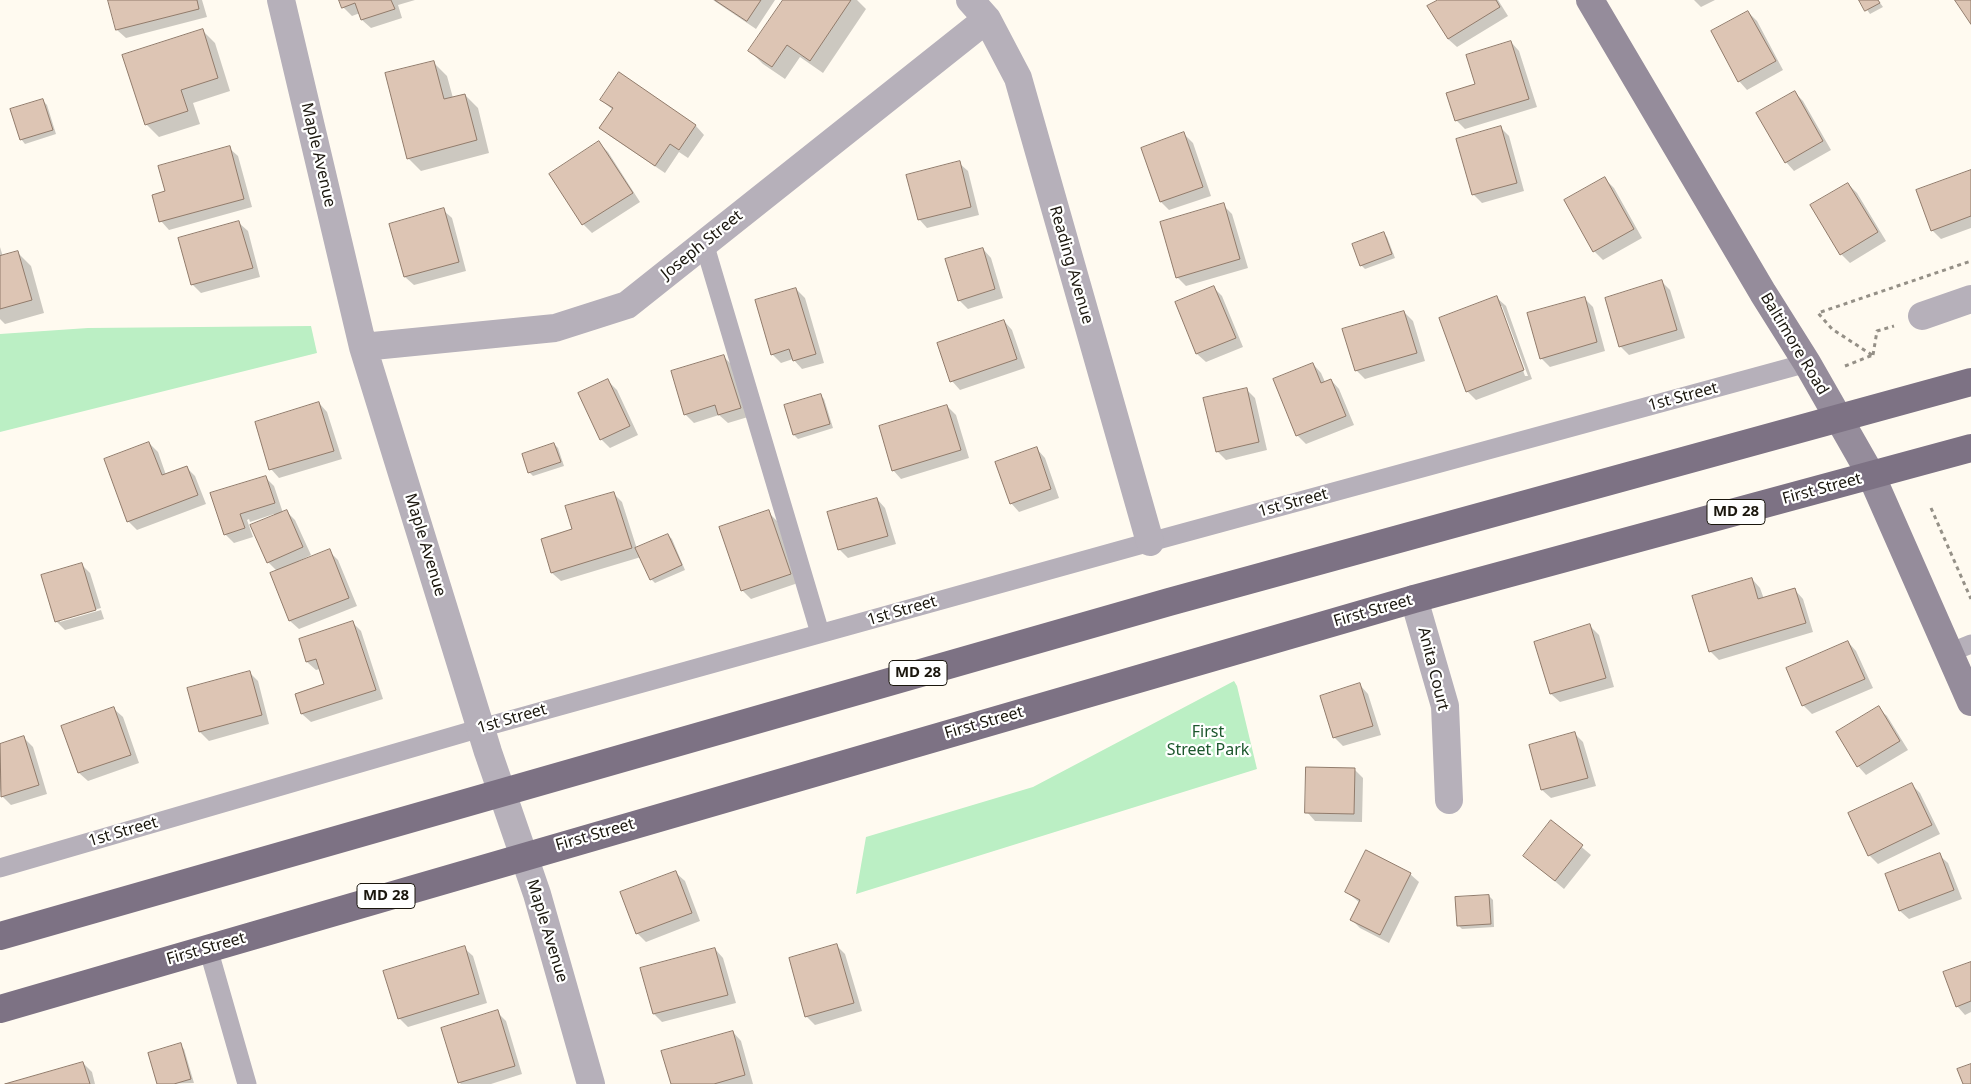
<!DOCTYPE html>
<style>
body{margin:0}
canvas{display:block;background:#fffaf0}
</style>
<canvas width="1971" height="1084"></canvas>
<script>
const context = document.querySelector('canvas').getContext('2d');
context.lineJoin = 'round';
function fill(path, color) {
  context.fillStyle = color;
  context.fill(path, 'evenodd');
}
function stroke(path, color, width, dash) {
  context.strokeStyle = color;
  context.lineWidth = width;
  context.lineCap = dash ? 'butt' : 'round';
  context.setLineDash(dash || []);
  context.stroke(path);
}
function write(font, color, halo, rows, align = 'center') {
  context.font = font + ' "Noto Sans",sans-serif';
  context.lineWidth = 4.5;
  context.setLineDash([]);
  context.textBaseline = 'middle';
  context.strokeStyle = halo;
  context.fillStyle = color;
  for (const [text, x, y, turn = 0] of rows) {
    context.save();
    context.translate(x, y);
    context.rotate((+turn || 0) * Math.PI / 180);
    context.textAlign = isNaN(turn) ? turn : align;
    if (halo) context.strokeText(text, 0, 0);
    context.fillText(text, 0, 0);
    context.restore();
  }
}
fill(new Path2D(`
 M311,326l6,27 -317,79v-98l88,-6z
 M1234,681l3,5 20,83 -401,125 10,-57 167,-50z`), '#bbefc4');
fill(new Path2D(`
 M109,0h93l5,17 -81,21 -9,-8z
 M341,0h74l-17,5 4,13 -31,10 -9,-8 -2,-7 -8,3 -9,-9z
 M713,0h62l-19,29z
 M785,0h72l9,9 -43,64 -23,-16 -15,22 -22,-15 -13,-13z
 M1440,0h58l10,16 -51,31 -9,-8z
 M1694,0h21l-14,7z
 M1860,0h18l5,7 -13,7z
 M1748,12l9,9 26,49 -36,20 -8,-9z
 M202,30l13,13 15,48 -37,12 7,21 -41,13 -13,-13z
 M1511,42l8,9 18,56 -72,22 -9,-9 21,-35z
 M434,63l13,13 6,22 12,-3 13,13 11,45 -68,18 -13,-13z
 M619,74l77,52 8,9 -16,23 -9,-6 -14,21 -55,-37 -9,-9 12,-17 -12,-10z
 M1795,93l8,8 28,49 -37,21 -8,-9z
 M43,101l4,4 9,29 -31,10 -4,-5z
 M1501,128l8,8 15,55 -42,12 -9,-9z
 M1184,134l9,9 18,53 -42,14 -8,-8z
 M599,143l9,9 32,50 -48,31 -9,-9 -32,-50z
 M229,148l9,8 14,51 -83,23 -8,-9z
 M959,163l9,8 11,44 -52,13 -8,-9z
 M1971,172v56l-30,11 -9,-9z
 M1605,179l9,9 28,50 -39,22 -9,-9z
 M1848,184l9,9 29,48 -36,22 -9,-9z
 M1223,205l9,9 16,54 -62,18 -9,-9z
 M443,210l9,8 14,53 -52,14 -9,-8 -14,-53z
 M239,223l9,8 12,46 -59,16 -9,-9z
 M1383,233l4,4 8,21 -30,11 -4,-4z
 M0,247l3,10 15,-4 13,13 13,47 -39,11 -5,-5z
 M983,249l8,9 12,40 -35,11 -9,-9z
 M1662,282l8,8 15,48 -56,17 -9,-9z
 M1214,288l8,8 21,51 -37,15 -9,-8 -21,-51z
 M796,289l9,9 19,65 -22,6 -9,-10 -12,4 -9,-9z
 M1497,298l9,8 26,73 -56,21 -9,-9zM1500,306h2l26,70h-3z
 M1584,298l9,9 12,44 -55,16 -9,-9z
 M1404,312l9,9 12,40 -60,18 -9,-9z
 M1004,321l8,9 13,38 -65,22 -8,-9z
 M724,357l9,9 15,51 -20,6 -9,-8 -25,8 -9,-9z
 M1313,364l8,9 4,9 6,-2 8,9 15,36 -48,19 -9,-9z
 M608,381l9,9 21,45 -28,13 -9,-9z
 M1246,389l9,9 12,52 -41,10 -9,-9z
 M820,395l4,4 9,29 -35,11 -4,-4 -9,-29z
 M319,403l8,9 15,47 -63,19 -8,-9z
 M947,406l9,9 13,43 -68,21 -8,-9z
 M149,443l9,9 8,23 20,-8 9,9 11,28 -69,26 -9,-9z
 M554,444l4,4 6,18 -31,10 -4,-4z
 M1037,449l8,9 14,40 -40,14 -8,-9z
 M265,477l9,9 9,27 3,-2 9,9 16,35 -12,6v2l30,-12 9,9 19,46 -58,23 -9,-8 -18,-47 6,-2 -10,-10 6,-48 -24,8 -1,-3 -2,1 6,17 -19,6 -9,-9z
 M613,493l9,9 15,47 31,-14 4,4 13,31 -30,13 -4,-4 -10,-22 -80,24 -9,-8 -9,-33 31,-10z
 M877,499l8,9 11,36 -48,14 -9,-9z
 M768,512l9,9 21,62 -47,16 -9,-9z
 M81,564l9,9 11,35 -41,11v3l41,-12 3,9 -39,11 -9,-9z
 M1752,579l8,9 4,11 31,-9 8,9 10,33 -94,28 -9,-9z
 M353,623l8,8 22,68 -72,23 -9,-8 -6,-19 29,-10 -5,-16 -4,1 -9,-8z
 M1590,626l9,9 15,52 -54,15 -9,-8 -16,-52z
 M1848,642l8,9 17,37 -61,26 -9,-9z
 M249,672l9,9 11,43 -60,17 -9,-9 -11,-43z
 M1360,685l8,9 13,41 -38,11 -9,-9z
 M1878,708l9,8 21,34 -42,25 -8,-9z
 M114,709l9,8 16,46 -51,18 -9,-8 -17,-47z
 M1574,733l9,9 13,44 -45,12 -9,-8z
 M24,738l9,9 14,47 -36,11 -9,-9 -2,-7v-44z
 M1354,769l9,9 -1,44 -47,-1 -8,-9z
 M1911,784l9,9 20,41 -62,30 -9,-9z
 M1552,822l39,33 -27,34 -39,-33z
 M1939,855l9,8 14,36 -53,20 -9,-8 -13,-36z
 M676,873l9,8 15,40 -54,21 -9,-9z
 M1410,874l9,8 -30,61 -29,-15 -8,-8 8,-17 -13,-11z
 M1489,896l4,4 1,27 -32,2 -4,-4z
 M836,945l9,9 17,57 -47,14 -9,-9z
 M464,948l9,8 14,47 -79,24 -9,-9z
 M715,949l8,9 13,45 -74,19 -8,-8z
 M1971,963v49l-6,3 -8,-9z
 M497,1012l9,9 16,53 -31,10h-30l-2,-2z
 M733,1032l8,9 12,43h-81z
 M180,1045l4,4 10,34 -36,1z
 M83,1063l9,9 3,12h-86z`), '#0003');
const building = new Path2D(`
 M108,0h89l2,9 -83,21z
 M339,0h52l4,9 -34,11 -6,-17 -13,5z
 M715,0h46l-14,21z
 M783,0h68l-41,61 -23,-16 -15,22 -24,-16z
 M1438,0h58l4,7 -52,32 -21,-33z
 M1859,0h19l2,3 -15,8z
 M1955,0h16v24z
 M1748,11l28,50 -38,21 -27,-51z
 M203,29l15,49 -37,12 7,21 -43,14 -23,-70z
 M1511,41l18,58 -74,22 -9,-28 29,-9 -9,-29z
 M434,61l10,38 21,-5 12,46 -70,19 -22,-86z
 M619,72l77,53 -17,25 -9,-6 -15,22 -56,-38 14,-20 -13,-8z
 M1795,91l28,50 -38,22 -29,-50z
 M43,99l10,31 -33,10 -10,-31z
 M1501,126l16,57 -45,12 -16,-56z
 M1184,132l19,55 -43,15 -19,-54z
 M599,141l34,52 -51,32 -33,-51z
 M230,146l14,53 -85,23 -7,-27 13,-4 -7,-25z
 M960,161l11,46 -53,13 -12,-45z
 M1971,170v46l-40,15 -15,-41z
 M1605,177l29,52 -41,23 -29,-52z
 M1848,183l30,49 -38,23 -30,-50z
 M1224,203l16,56 -64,19 -16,-56z
 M444,208l15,54 -55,15 -15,-53z
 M239,221l14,47 -62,17 -13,-47z
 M1384,232l8,22 -32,12 -8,-22z
 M983,248l12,41 -37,12 -13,-42z
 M18,251l14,49 -32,9v-53z
 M1662,280l15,50 -58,17 -14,-49z
 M1214,286l22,52 -40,16 -21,-52z
 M796,288l20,66 -23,7 -4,-12 -18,6 -16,-55z
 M1497,296l27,74 -58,22 -27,-74z
 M1585,297l12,45 -57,17 -13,-46z
 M1404,311l13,42 -62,18 -13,-42z
 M1004,320l13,39 -67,23 -13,-39z
 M724,355l17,53 -23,7 -3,-10 -31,10 -13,-44z
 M1313,363l8,20 10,-4 15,37 -50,20 -23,-57z
 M608,379l22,47 -30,14 -22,-47z
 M1247,388l12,54 -43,10 -13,-54z
 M821,394l9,30 -37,11 -9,-30z
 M319,402l15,49 -65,19 -14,-48z
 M947,405l14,45 -69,21 -13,-45z
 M149,442l13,33 25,-9 11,29 -71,27 -23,-63z
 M554,443l7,19 -33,11 -6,-19z
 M1037,447l14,42 -41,15 -15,-42z
 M266,476l9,27 -35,11 5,14 -21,7 -14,-42z
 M614,492l18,56 -81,25 -10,-34 31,-10 -7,-23z
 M877,498l11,38 -50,14 -11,-38z
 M287,510l16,37 -36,16 -17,-38z
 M769,510l22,64 -50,17 -22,-64z
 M668,534l14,31 -32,15 -15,-32z
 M330,549l19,49 -60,23 -19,-48z
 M82,563l14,47 -41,12 -14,-47z
 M1752,578l6,21 37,-11 11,35 -97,29 -17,-56z
 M353,621l23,69 -75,24 -6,-20 29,-10 -8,-25 -10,3 -7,-23z
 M1590,624l16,54 -56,16 -16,-52z
 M1848,641l17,38 -63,27 -16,-38z
 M250,671l12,44 -63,17 -12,-44z
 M1360,683l13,43 -40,12 -13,-42z
 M1879,706l21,35 -43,26 -21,-35z
 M114,707l17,48 -53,18 -17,-47z
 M1575,732l13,46 -47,12 -12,-45z
 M24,736l15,49 -38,12 -1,-53z
 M1306,767l49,1 -1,46 -49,-1z
 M1912,783l20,42 -64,31 -20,-43z
 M1551,820l32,25 -28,36 -32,-25z
 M1366,850l45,23 -31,62 -30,-15 10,-20 -15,-8z
 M1940,853l14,37 -55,21 -14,-37z
 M676,871l16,42 -56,21 -16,-42z
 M1489,895l2,29 -34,2 -2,-29z
 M837,944l17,59 -49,14 -16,-59z
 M465,946l14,48 -81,25 -15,-48z
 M715,948l13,47 -75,19 -13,-46z
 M1971,962v39l-15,6 -13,-35z
 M498,1010l17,56 -57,17 -17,-55z
 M733,1031l12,44 -31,9h-43l-10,-33z
 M181,1043l10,36 -17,5h-17l-9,-31z
 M83,1062l7,22h-85z
 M1971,1064v20h-8l-6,-15z`);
fill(building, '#ddc5b4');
stroke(building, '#917b6b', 1);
stroke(new Path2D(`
 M1872,355l-40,-26 -14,-16 153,-52
 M1873,355l4,-24 17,-5
 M1845,366l28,-11
 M1931,508l40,91`), '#959087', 3, [4, 4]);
stroke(new Path2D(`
 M704,243l116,390
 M1949,653l22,-9
 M0,868l481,-140 669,-186 657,-179
 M208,948l39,136`), '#b6b0ba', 19);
stroke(new Path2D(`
 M281,0l82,347 125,405 49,142 54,190
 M970,0l17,19 31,59 132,464
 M1922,316l49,-17
 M363,347l192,-19 72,-23 360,-286
 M1414,599l31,107 4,94`), '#b6b0ba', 28);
stroke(new Path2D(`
 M1590,0l173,293 44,70 64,112 100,227`), '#958c9b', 28);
stroke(new Path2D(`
 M0,936l1169,-334 802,-220
 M0,1009l1414,-410 557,-151`), '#7d7284', 28);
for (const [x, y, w] of [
 [1736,512,58],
 [918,673,58],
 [386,896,58]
]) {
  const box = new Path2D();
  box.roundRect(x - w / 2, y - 12.5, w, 25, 4);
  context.fillStyle = '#fff';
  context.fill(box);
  stroke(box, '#1a160d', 1);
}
write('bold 15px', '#1a160d', null, [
 ["MD 28",1736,512],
 ["MD 28",918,673],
 ["MD 28",386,896]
]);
write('16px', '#1a160d', '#fff', [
 ["Maple Avenue",318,155,77],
 ["Joseph Street",702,245,-39],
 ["Reading Avenue",1071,265,74],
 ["Baltimore Road",1794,344,59],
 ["1st Street",1683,397,-15],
 ["First Street",1822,489,-15],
 ["1st Street",1293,503,-15],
 ["Maple Avenue",425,545,73],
 ["1st Street",902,611,-16],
 ["First Street",1373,611,-16],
 ["Anita Court",1433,669,76],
 ["1st Street",512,719,-16],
 ["First Street",984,723,-16],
 ["1st Street",123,832,-16],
 ["First Street",595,835,-16],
 ["Maple Avenue",547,931,73],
 ["First Street",206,949,-16]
]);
write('16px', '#1c572d', '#fff', [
 ["First",1208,732],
 ["Street Park",1208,750]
]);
</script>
